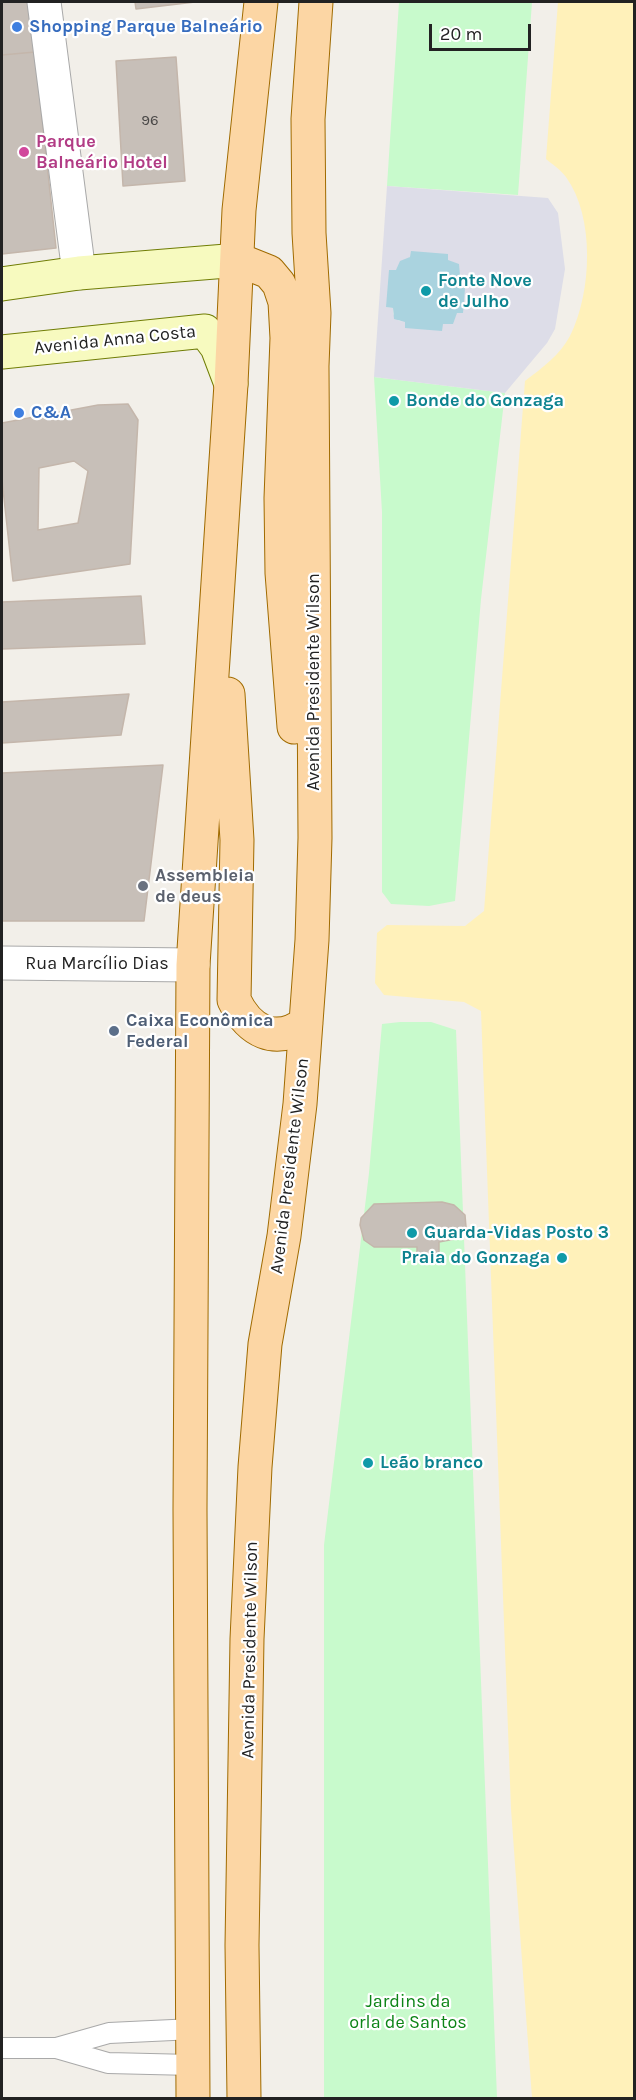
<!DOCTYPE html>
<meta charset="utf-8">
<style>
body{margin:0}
#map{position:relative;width:636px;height:2100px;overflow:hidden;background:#f2efe9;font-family:Karla,sans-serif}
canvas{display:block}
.frame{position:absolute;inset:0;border:3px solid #222;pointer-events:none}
.scale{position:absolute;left:429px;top:24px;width:102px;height:27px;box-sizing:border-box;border:3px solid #222;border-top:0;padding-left:8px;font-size:18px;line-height:21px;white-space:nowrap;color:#222;-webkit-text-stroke:4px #fff;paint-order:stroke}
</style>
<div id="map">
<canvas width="636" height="2100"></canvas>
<div class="frame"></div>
<div class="scale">20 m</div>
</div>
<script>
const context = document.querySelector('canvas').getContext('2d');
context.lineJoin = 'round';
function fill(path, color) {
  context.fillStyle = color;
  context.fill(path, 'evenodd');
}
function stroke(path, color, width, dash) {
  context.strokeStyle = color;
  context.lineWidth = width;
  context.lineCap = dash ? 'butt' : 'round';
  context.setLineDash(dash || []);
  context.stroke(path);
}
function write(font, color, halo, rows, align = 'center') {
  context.font = font + ' Karla,sans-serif';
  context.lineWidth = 4.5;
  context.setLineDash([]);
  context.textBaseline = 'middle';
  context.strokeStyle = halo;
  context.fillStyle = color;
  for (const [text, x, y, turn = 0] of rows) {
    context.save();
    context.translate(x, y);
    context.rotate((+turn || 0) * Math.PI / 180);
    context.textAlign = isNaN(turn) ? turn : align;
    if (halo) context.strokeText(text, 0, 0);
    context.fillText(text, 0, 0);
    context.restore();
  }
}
fill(new Path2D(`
 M558,2h76v2096h-102l-21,-289 -30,-798 -17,-9 -80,-7 -9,-12 2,-50 10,-8 78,1 19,-15 41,-530c17,-13 35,-26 45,-45 22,-44 25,-119 -4,-159 -5,-7 -14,-13 -20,-18z`), '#fff1ba');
fill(new Path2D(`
 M399,2h133l-14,193 -131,-9z
 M374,377l131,16 -24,206 -26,302 -26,5 -38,-2 -9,-12v-380z
 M400,1022h31l25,8 41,1068h-173v-553l45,-372 13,-149z`), '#c8facc');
fill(new Path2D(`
 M387,186l161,12 10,15 7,56 -10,60 -8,14 -42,50 -131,-16zM410,257l50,19 3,37h-6l-14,11 -44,-3 -6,-7v-6l-6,-1 3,-37 6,1z`), '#dddde8');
fill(new Path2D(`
 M411,251l37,3v6l11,4 1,11 6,1 -3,37h-6l-4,11h-10l-1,7 -37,-3v-6l-11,-3 -1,-11 -7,-1 3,-37h7l4,-9 10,-4z`), '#aad3df');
const building = new Path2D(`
 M2,2h27l6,50 -33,3z
 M135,2h60l-59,7z
 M35,52l21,196 -54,6v-199z
 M176,57l9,124 -62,5 -7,-125z
 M128,404l10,16 -8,144 -117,17 -11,-101v-57l96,-18zM74,461l14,10 -10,52 -40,7 1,-62z
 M141,596l4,48 -143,5v-47z
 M129,694l-8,41 -119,8v-41z
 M163,765l-19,156h-142v-148z
 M442,1202l12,3 11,10 1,12 -6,11 -21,4v16l-22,1v-12h-43l-10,-7 -4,-15 1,-7 13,-14z`);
fill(building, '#c7bfb8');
stroke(building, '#c4b6ab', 1.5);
const lane = new Path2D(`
 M2,2048h54l52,15 84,2
 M56,2048l53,-15 85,-4`);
const street = new Path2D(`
 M44,2l35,271
 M2,963l191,2`);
const secondary = new Path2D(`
 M2,284l77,-11 160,-13
 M2,352l203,-21 12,16 14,37`);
const primary = new Path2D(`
 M239,260l30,12 10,12 6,18 2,36 -6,160 1,75 12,154
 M228,694l9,146 -3,160c15,31 41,46 72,23
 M193,2098l-3,-589 3,-544 38,-581 8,-174 22,-208
 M244,2098l-2,-153 5,-306 8,-172 10,-123 19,-108 16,-132 12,-164 3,-102 -3,-472 2,-53 -5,-80 -1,-114 8,-117`);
stroke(lane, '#a9a9a9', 22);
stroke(street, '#a9a9a9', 35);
stroke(secondary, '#707d05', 35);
stroke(primary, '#a06b00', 35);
stroke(lane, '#fff', 20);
stroke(street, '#fff', 33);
stroke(secondary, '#f7fabf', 33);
stroke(primary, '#fcd6a4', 33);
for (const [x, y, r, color] of [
 [17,27,6,"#3f7fe0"],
 [24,152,6,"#d1479c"],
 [426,291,6,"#0f9aa8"],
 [394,401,6,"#0f9aa8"],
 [19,413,6,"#3f7fe0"],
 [143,886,6,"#6b7280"],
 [114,1031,6,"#5c6f8a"],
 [412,1233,6,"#0f9aa8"],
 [562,1258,6,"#0f9aa8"],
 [368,1463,6,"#0f9aa8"]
]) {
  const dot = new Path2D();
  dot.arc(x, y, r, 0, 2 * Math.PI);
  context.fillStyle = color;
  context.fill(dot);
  stroke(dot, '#fff', 2);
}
write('15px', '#4b4948', null, [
 ["96",150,121]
]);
write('bold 18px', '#366cbe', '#fff', [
 ["Shopping Parque Balneário",29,27],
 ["C&A",31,413]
], 'left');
write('bold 18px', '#b23c85', '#fff', [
 ["Parque",36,142],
 ["Balneário Hotel",36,163]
], 'left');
write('bold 18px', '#0d838f', '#fff', [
 ["Fonte Nove",438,281],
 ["de Julho",438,302],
 ["Bonde do Gonzaga",406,401],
 ["Guarda-Vidas Posto 3",424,1233],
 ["Praia do Gonzaga",550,1258,"right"],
 ["Leão branco",380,1463]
], 'left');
write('18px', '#222', '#fff', [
 ["Avenida Anna Costa",115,340,-6],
 ["Avenida Presidente Wilson",314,682,-90],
 ["Rua Marcílio Dias",97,964],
 ["Avenida Presidente Wilson",290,1166,-83],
 ["Avenida Presidente Wilson",250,1650,-89]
]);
write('bold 18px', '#5b616d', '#fff', [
 ["Assembleia",155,876],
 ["de deus",155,897]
], 'left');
write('bold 18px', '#4e5e75', '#fff', [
 ["Caixa Econômica",126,1021],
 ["Federal",126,1042]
], 'left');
write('18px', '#0c8416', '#fff', [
 ["Jardins da",408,2002],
 ["orla de Santos",408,2023]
]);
</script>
